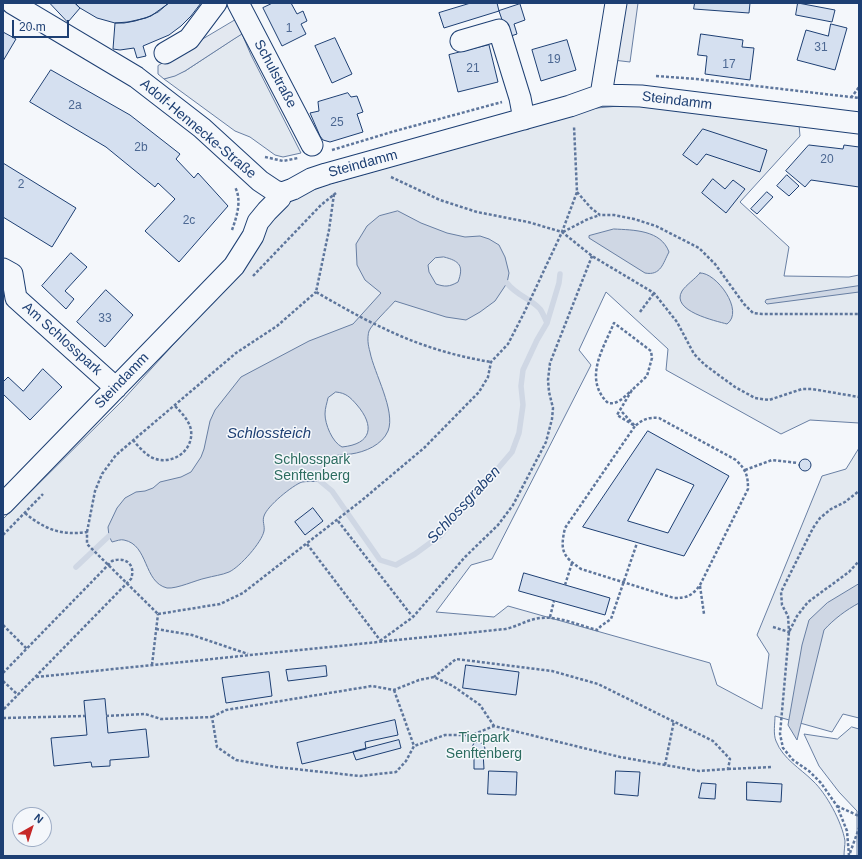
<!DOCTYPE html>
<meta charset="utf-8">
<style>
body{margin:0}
#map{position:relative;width:862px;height:859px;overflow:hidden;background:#f4f7fb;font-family:Helvetica,sans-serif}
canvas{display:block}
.frame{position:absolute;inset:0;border:4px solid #1d3f73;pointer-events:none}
.north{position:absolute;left:12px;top:807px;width:40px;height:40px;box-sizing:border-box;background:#f4f7fb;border:1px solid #9eadc5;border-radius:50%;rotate:39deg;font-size:11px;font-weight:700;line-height:16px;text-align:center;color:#1d3f73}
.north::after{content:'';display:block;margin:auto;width:14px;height:18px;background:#c62828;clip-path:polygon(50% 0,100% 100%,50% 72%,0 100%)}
.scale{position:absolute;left:12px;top:20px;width:57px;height:18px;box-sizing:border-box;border:2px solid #1d3f73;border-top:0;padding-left:5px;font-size:12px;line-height:14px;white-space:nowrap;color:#1d3f73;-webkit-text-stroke:3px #f4f7fb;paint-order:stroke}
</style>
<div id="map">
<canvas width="862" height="859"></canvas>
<div class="frame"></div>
<div class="north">N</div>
<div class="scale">20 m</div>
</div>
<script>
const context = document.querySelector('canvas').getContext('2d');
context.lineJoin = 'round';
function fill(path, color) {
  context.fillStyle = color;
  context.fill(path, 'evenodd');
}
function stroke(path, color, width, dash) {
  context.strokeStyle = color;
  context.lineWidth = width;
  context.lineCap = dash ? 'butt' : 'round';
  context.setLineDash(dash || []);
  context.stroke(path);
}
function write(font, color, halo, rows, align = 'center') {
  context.font = font + ' Helvetica,sans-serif';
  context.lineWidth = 3;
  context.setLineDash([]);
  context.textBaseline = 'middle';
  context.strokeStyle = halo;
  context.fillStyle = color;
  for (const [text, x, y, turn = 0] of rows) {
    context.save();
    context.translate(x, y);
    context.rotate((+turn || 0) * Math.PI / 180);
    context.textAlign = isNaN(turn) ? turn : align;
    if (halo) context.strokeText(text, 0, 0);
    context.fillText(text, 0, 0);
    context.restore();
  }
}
const green = new Path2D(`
 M242,34l9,21 50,98 -18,4 -8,-2 -25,-18 -15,-6 -71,-52 21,-8z
 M641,104l158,21 1,11 -60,66 49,45 -5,29 65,1 10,-2v148l-49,-3 -29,14 -115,-64 2,-21 -62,-57 -27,58 12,15 -99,194 -21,6 -35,47 58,5 14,-11 202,57 7,22 45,24 7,-55 -12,-19 65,-159 24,-7 13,-21v270l-16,-4 -11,18 -57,-16c0,7 -2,18 1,25 7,18 24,27 37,40 13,12 29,41 32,60 0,4 -1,10 -1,15h-841v-337l119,-118 128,-141c8,-18 15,-37 28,-52 9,-9 35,-18 48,-23l212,-60 49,-16zM20,815h24v24h-24z
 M852,727l7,2v127h-2v-45l-18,-19 -20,-26 -15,-32 33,5z`);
fill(green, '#e3e9f0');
stroke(green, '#687fa3', 1);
const parking = new Path2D(`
 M622,3h16l-8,59 -17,-2z
 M237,19l5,15 -8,5 -49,32 -10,5 -11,3 -6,-5v-8z`);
fill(parking, '#e3e8f0');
stroke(parking, '#687fa3', 1);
const water = new Path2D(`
 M398,211l23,12 26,10 18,4 15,-1 9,3 10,6 6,12 4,16 -2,10 -12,18 -15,11 -14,8 -20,-3 -51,-16c-6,7 -23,23 -26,30 -2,7 -1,14 1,21 4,21 26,59 18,79 -6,14 -23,21 -37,23 -7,1 -12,-1 -18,4 -8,5 -9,15 -13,23 -5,1 -13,0 -18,1 -9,3 -35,24 -38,34 -2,5 1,10 0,15 -2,11 -24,36 -35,41 -7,3 -16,4 -23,6 -10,2 -29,11 -39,10 -24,-6 -18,-43 -43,-48 -3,-1 -8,1 -12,2l-3,-6 -1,-9 9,-19 8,-10 11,-6 9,-1 8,-3 7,-6 21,-5 10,-5 10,-15 3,-8 6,-28 5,-11 26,-33 68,-36 44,-17 28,-31 -16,-13 -8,-15 -1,-21 11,-18 12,-10zM444,257c16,4 20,9 14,25 -9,5 -13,5 -22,2l-7,-12 -1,-7 7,-7zM336,392c10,1 14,5 21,13 18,21 15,39 -15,42 -10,-5 -17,-23 -17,-33 0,-6 2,-11 3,-16z
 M614,229c20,1 47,1 55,23 -6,11 -8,24 -24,21l-56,-35v-2z
 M700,273c16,-1 45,38 27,51 -11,-3 -57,-13 -45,-33 4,-6 13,-12 18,-18z
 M859,286v6l-92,12 -2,-2 1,-2z
 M859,584v19c-13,7 -25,16 -35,27l-27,110 -9,-15 14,-80 7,-25 18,-17z`);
fill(water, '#cfd7e4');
stroke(water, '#687fa3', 1);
stroke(new Path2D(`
 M507,283c10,13 23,15 33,26 3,4 5,10 7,14
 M320,481l12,10 48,69 16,5 19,-11 26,-19 71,-83 7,-19 4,-28 -2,-19 2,-16 14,-30 10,-17 12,-40 1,-9
 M76,567l33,-31`), '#cfd7e4', 5.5);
const building = new Path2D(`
 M50,3h25l5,5 -12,14z
 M75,3h94l-18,13 -16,5 -11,2h-9l-18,-5 -17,-10z
 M169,3h32l-10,13 -10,10 -12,9 -26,11 3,10 -9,2 -3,-10 -14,2 -7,-1 2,-26 13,-1 18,-4 12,-6z
 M273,3h18l6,11 6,-3 4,10 -6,3 5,10 -24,12 -19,-38z
 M471,3h26l2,8 -55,17 -5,-15z
 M695,3h55l-1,10 -55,-4z
 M798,3l37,7 -3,12 -36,-7z
 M520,4l5,16 -11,4 3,10 -9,3 -9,-26z
 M831,24l16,4 -12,42 -38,-10 9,-30 22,6z
 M3,32l13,7 -13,22z
 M701,34l42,6 -1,7 12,1 -4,32 -45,-6 2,-18 -9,-1z
 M335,38l17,36 -20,9 -17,-37z
 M567,40l9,30 -35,11 -9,-31z
 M489,45l9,37 -40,10 -9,-37z
 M51,70l79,45 50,39 -4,5 18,19 4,-5 30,33 -49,56 -34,-31 30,-32 -17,-16 -3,4 -49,-40 -76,-45z
 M348,93l3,4 6,-1 6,16 -6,2 6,18 -33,10 -7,-2 -3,-4 -10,-23 9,-2 -1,-9z
 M703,129l64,21 -7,22 -54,-18 -9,11 -14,-10z
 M809,145l34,4 1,-4 15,2v40l-48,-7 -6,7 -19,-16z
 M3,163l73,45 -24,39 -49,-30z
 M787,175l12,11 -10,10 -12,-10z
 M713,179l12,10 8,-9 12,9 -19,24 -24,-20z
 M767,192l6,5 -16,17 -6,-5z
 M71,253l16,14 -22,24 9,8 -8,10 -24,-23z
 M106,290l27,25 -28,32 -28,-25z
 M43,369l19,18 -32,33 -27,-26v-12l5,-5 15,14z
 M648,431l81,45 -45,80 -101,-29zM657,469l37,16 -26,48 -40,-12z
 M799 465a6 6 0 1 1 12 0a6 6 0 1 1-12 0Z
 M313,508l10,13 -18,14 -10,-13z
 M524,573l86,25 -5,17 -86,-24z
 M466,665l53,7 -3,23 -53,-7z
 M326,666l1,10 -39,5 -2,-11z
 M269,672l3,24 -46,7 -4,-25z
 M105,699l3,34 38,-4 3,28 -39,3v6l-18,1 -1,-5 -37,4 -3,-28 36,-3 -3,-34z
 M395,720l3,15 -33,7 1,7 -64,15 -5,-21z
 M399,740l2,8 -45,12 -3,-8z
 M479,742l4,2 2,4 -2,4 1,17h-10v-18l-2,-4 2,-4z
 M489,771l28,1 -1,23 -28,-1z
 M616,771l24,1 -2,24 -23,-2z
 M747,782l35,2 -1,18 -34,-2z
 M702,783l14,1 -1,15 -16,-1z`);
fill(building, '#d5e0f0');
stroke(building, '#1d3f73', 1);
const minor = new Path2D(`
 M12,3l124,74 66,51 58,53 15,10 7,2
 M238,3l74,142
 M461,41l38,-11 21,68 4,21
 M165,53l24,-14 27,-36
 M601,95l15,-92
 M282,193l11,-4 18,-10 15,-5 244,-68 31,-11 40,1 218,27
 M3,269l9,5 4,24 100,90
 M3,504l231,-238 19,-30 5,-14 9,-11 13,-13 2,-5`);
stroke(minor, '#1d3f73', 23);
stroke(new Path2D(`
 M656,76l40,3 163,19
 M851,98l8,-11
 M332,150l63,-19 107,-29
 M265,157l18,4 15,-3
 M391,177l49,23 37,12 51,10 34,10 30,24 62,37 23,29 17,32 11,11 30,22 20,11 14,2 33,-11h10l47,8
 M577,192l14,16 9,7h14l20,4 22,7 43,22 16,16 29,40 9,9 9,1h97
 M334,194l-5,36 -13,62c21,12 43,25 65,35 34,17 72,29 110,35
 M232,230c5,-14 10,-30 3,-43
 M563,232l25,-13 12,-4
 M253,276l68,-71 15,-12
 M640,312l14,-19
 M622,412l13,14c8,-7 14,-9 24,-8l77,42c10,10 12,15 12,29l-48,96c-8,11 -13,13 -26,13l-93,-29c-19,-13 -21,-19 -16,-41l70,-102 -18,-11 15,-25 15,-14 5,-18 -1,-7 -37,-28c-11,26 -31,56 -6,80 10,2 17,-7 24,-13
 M133,440c5,6 11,13 18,17 19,10 43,-5 40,-27 -2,-10 -10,-18 -17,-25
 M745,470l27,-10 26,3
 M25,513c19,16 37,23 62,19v12l71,70
 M338,521l74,95
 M87,532l8,-41 7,-17 14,-19 120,-102 41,-27 39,-34
 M3,535l40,-41
 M307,544l73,96
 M565,585l7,-22
 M700,586l4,28
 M158,614l62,-10 23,-11 118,-92 63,-53 55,-56 9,-15 3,-15 17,-18 17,-33 37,-79 15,-40 -3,-66
 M550,617l4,-16
 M3,625l24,24
 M773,627l16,5 -1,-16 -6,-11 -1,-13 32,-64 7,-10 11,-9 14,-7 14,-11
 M156,629l36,6 56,19
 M380,641l33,-24 52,-60 33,-32 15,-20 33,-63 6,-23 1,-11 -4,-16 -1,-12 2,-17 42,-107
 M152,665l6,-51
 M3,673l109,-112c14,-5 24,4 19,18l-128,131
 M36,677l469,-48c11,-2 20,-8 30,-10 20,-5 43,6 62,11l4,-4 10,-7 26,-76
 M3,681l15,14
 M394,690l20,56
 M106,716l39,-2 16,5 51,-2 5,30 19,13 40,7 84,9 36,-4 10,-11 8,-15 31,-11h27l22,-9 126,31 79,14 29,-2 2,-10 -17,-18 -115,-57 -46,-13 -96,-12 -22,18
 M212,717l14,-7 146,-24 22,4 25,-10 15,-3 19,9 27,19 14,21
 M3,718l82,-2
 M665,765l9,-44
 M728,769l45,-2
 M837,806l22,10
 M850,853l9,-25
 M849,856l-2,-25 -10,-25 -16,-23 -12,-12 -16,-11 -10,-12 -3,-14 9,-102 8,-16 11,-14 41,-30 10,-11`), '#5e769c', 2.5, [3, 2]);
stroke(minor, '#f4f7fb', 21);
write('12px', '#4b6792', null, [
 ["1",289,29],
 ["31",821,48],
 ["19",554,60],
 ["17",729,65],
 ["21",473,69],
 ["2a",75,106],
 ["25",337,123],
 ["2b",141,148],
 ["20",827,160],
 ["2",21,185],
 ["2c",189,221],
 ["33",105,319]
]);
write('14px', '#1d3f73', '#f4f7fb', [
 ["Schulstraße",275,74,62],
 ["Steindamm",677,101,7],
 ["Adolf-Hennecke-Straße",198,129,40],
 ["Steindamm",363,164,-15],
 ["Am Schlosspark",62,339,42],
 ["Steindamm",122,381,-46]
]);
write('14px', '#2c6c60', '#f4f7fb', [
 ["Schlosspark",312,460],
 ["Senftenberg",312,476],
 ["Tierpark",484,738],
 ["Senftenberg",484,754]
]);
write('italic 15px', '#1d3f73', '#f4f7fb', [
 ["Schlossteich",269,434],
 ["Schlossgraben",464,505,-47]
]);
</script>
